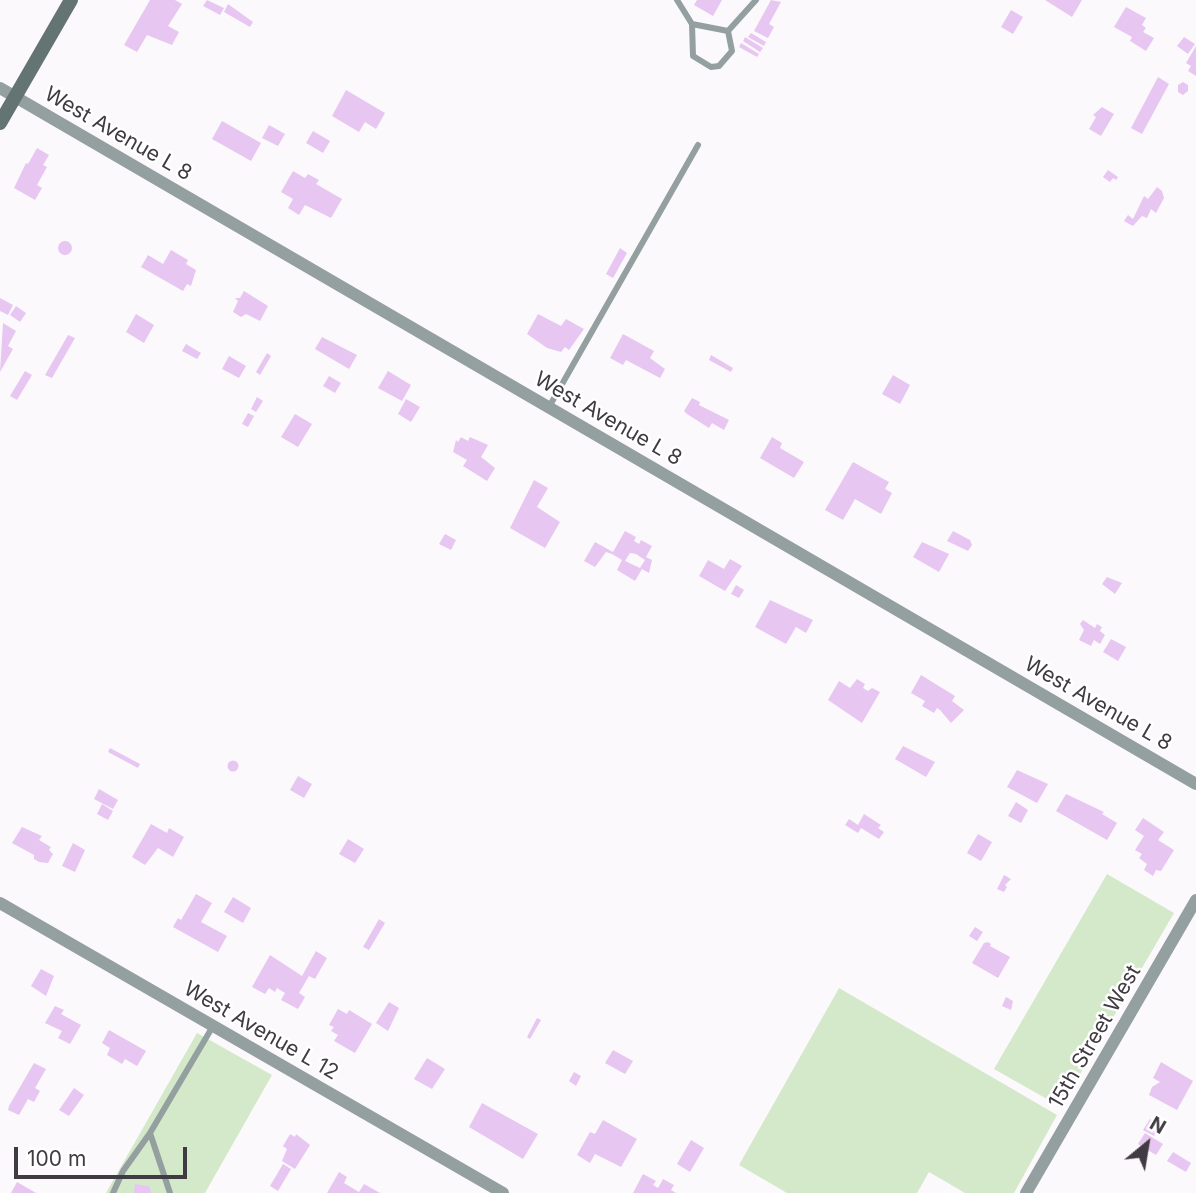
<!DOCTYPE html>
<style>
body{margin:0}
#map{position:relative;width:1196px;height:1193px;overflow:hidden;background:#fcf9fd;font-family:Inter,sans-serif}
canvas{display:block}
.north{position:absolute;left:1112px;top:1109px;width:70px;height:70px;-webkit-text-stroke:5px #fff;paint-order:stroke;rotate:30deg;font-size:19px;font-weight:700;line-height:28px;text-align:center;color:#403b42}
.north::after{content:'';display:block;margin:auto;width:24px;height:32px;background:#403b42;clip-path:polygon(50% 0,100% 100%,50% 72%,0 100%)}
.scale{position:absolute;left:14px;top:1147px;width:173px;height:32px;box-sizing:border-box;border:4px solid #403b42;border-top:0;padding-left:9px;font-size:21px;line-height:24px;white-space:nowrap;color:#403b42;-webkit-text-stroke:5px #fff;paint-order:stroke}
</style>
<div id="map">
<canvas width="1196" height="1193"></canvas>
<div class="north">N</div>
<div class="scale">100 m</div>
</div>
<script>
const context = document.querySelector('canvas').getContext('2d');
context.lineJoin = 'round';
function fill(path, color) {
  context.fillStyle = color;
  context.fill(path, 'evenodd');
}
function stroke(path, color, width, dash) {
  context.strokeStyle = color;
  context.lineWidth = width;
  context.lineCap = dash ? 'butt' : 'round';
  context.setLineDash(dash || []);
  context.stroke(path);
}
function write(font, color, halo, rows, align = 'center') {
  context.font = font + ' Inter,sans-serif';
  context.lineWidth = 5;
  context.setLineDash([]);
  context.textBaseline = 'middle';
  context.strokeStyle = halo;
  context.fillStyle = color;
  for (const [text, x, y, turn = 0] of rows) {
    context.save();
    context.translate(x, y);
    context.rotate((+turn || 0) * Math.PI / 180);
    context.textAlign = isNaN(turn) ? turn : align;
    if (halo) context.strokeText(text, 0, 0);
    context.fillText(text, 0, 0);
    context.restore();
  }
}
fill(new Path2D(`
 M1107,874l67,39 -113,194 -67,-38z
 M839,988l218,127 -43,78h-49l-36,-21 -12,21h-130l-48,-28z
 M197,1033l75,42 -67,118h-99z`), '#d4e8ca');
fill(new Path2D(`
 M150,0h25l7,4 -14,22 11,6 -7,13 -25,-10 -10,17 -13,-7z
 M207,0l17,8 -4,7 -17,-9z
 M697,0h25l-9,16 -19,-11z
 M771,0l10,2 -12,22 5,3 -6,11 -14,-7z
 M1045,0h37l-10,17z
 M228,4l25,18 -3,5 -26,-15z
 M1126,7l20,11 -4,7 4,3 -3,4 11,6 -8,13 -16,-10 2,-4 -18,-10z
 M1011,10l12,7 -10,17 -12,-7z
 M751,33l15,9 -2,4 -16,-9z
 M745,37l18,11 -3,4 -17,-11z
 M1184,37l11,7 -7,10 -11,-8z
 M741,43l18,11 -2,3 -18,-10z
 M1196,46v30l-8,-5 3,-5 -5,-3z
 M1158,77l11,7 -27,50 -11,-6z
 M1183,82l5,3v6l-5,4 -5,-3v-7z
 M346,90l39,23 -9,16 -11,-7 -6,10 -27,-16z
 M1102,107l12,7 -13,22 -12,-7 7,-12 -3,-2z
 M222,121l39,22 -10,18 -39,-22z
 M269,125l16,9 -7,12 -16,-8z
 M313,131l17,10 -7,12 -17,-10z
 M37,148l12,7 -6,10 4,2 -10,18 5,3 -7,12 -21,-12 12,-25 2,1z
 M1108,170l10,7 -2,3 -3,-2 -3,4 -7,-5z
 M293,171l12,7 3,-4 11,6 -3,4 26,15 -11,19 -26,-13 -6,10 -11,-7 5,-9 -12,-7z
 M1157,187l5,4 2,7 -8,15 -5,-4 -4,9 -5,-2 -9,10 -9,-5 4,-6 5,4 11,-23 4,3z
 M58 248a7 7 0 1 1 14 0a7 7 0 1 1-14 0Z
 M620,248l7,5 -14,25 -7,-4z
 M171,250l17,10 -2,4 10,6 -5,16 -4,-2 -4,7 -42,-24 7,-12 15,9z
 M244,291l24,15 -8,15 -14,-7 -5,3 -8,-5 5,-11 -3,-3h5z
 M0,298l13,7 -5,10 -8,-4z
 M16,306l10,7 -6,9 -10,-7z
 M136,314l18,11 -10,18 -18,-11z
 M538,314l23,12 5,-7 18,10 -15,21 -4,-3 -4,5 -14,-4 -20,-14z
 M3,323l13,8 -8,15 5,3 -13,23z
 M623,334l31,17 -4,7 15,11 -5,9 -34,-18 -3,5 -13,-7z
 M68,335l7,3 -23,40 -7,-3z
 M322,337l35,18 -8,14 -34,-20z
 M186,344l15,9 -4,6 -15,-8z
 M267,353l4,3 -11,19 -4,-3z
 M711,355l22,13 -2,4 -22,-12z
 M229,356l17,10 -7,12 -17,-9z
 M25,371l7,4 -15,25 -7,-4z
 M388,371l23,14 -9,16 -24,-13z
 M893,375l17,10 -10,19 -18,-10z
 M329,376l12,7 -6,10 -12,-7z
 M257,397l6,4 -7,11 -5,-3z
 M692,398l8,4 -1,3 30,15 -5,10 -12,-7 -3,5 -22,-14 -3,-3z
 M406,399l14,8 -9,15 -13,-8z
 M248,413l6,3 -6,11 -6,-3z
 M295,414l17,10 -14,23 -17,-10z
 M461,437l7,4 2,-4 18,8 -7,12 14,11 -8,13 -24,-15 4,-6 -14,-8 3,-12 2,2z
 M772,437l10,6 -2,5 24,14 -10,16 -34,-20z
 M853,462l36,20 -4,7 7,4 -11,21 -26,-15 -12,21 -18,-10z
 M534,480l14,8 -11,19 23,15 -15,26 -35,-20z
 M625,531l11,6 -2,4 5,3 2,-4 11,6 -6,11 6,3 -3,13 -9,-5 5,-8 -9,-6 -6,-1 -5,8 17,8 -7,12 -18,-11 5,-10 -10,-6 -6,-2 -11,15 -11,-6 11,-19 18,10z
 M953,531l17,9 2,5 -4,6 -21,-10z
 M445,534l11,6 -5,10 -12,-6z
 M922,542l27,12 -10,18 -26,-15z
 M730,559l12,7 -17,25 -26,-15 9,-16 16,9z
 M1107,577l15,6 -7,11 -13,-10z
 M736,585l8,5 -5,8 -8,-4z
 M770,600l43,20 -7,13 -10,-6 -10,17 -31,-17z
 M1083,620l12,8 2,-4 5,3 -2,4 5,4 -5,9 -6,-4 -3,6 -12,-6 5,-10 -4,-6z
 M1111,639l15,8 -8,14 -15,-9z
 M921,675l34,21 -3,5 12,9 -13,13 -11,-13 -3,-2 -3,5 -12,-7 3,-5 -14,-8z
 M857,679l8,5 -2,4 5,3 4,-3 8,4 -18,31 -34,-23 11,-19 11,7z
 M903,746l32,16 -9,15 -31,-18z
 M110,748l30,16 -2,4 -30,-16z
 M227.5 766a5.5 5.5 0 1 1 11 0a5.5 5.5 0 1 1-11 0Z
 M1017,770l31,14 -11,19 -30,-16z
 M298,776l14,8 -8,14 -14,-8z
 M99,789l19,11 -5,9 -19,-10z
 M1066,794l38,18 -2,2 15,9 -10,17 -51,-29z
 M1016,802l12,8 -7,13 -13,-7z
 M102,804l11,7 -5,9 -11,-6z
 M864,814l17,11 -3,3 6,4 -5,7 -18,-11 -3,5 -13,-8 4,-6 9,6z
 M1143,818l21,14 -6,8 16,10 -13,21 -5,-1 -3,6 -9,-6 3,-6 -8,-6 3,-4 -7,-4 9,-14 -9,-6z
 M151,824l16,9 2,-5 15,9 -11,20 -15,-9 -13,17 -13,-8z
 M22,827l20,9 -3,4 12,7 -2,3 4,4 -5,9 -9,-1 -5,-3v-4l-22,-12z
 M978,834l14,8 -11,19 -14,-8z
 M348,839l16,10 -9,14 -16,-9z
 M73,843l12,7 -10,22 -13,-6z
 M1004,875l7,4 -6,6 2,2 -3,5 -7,-3z
 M196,894l16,9 -11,19 26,14 -9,16 -45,-25 5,-9 3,2z
 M233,897l18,11 -8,15 -19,-11z
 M379,919l6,4 -16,27 -6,-3z
 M975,927l8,5 -6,9 -8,-5z
 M988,942l3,2 -1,2 20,11 -12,21 -26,-15 12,-20z
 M316,951l11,7 -12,21 -6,-3 -10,17 6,4 -7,12 -17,-9 4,-7 -8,-5 -2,4 -6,-4 -4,6 -13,-7 18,-32 32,21z
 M41,969l13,7 -8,20 -15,-10z
 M1006,997l7,4 -2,9 -9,-4z
 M389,1002l10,6 -11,23 -12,-8z
 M55,1006l9,4 -3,4 20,11 -11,19 -12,-6 4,-7 -17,-8z
 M338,1009l9,5 2,-4 23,14 -17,29 -21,-12 4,-6 -7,-4 3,-4 -5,-2z
 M537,1018l4,2 -11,19 -3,-2z
 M109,1030l37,21 -9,15 -12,-7 -3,5 -15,-9 3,-7 -8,-5z
 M613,1050l20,11 -8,13 -20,-11z
 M427,1058l18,11 -13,20 -18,-10z
 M1161,1062l32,19 -16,29 -28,-15 3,-8 8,-5 -7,-4z
 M34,1063l12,6 -11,19 5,3 -6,11 -6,-3 -9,16 -11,-5 1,-4z
 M574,1072l7,4 -5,10 -7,-5z
 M74,1088l10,7 -15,21 -10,-6z
 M482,1103l56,31 -15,25 -54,-32z
 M1150,1119l11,6 -7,11 -11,-6z
 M603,1120l34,19 -16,28 -26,-13 -5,9 -13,-8 13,-23 5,2z
 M1145,1133l18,11 -7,11 -18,-11z
 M290,1134l5,3 1,-3 14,11 -15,24 -13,-8 5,-12 -4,-3z
 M691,1140l13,8 -14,24 -13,-8z
 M1173,1152l18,11 -5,9 -19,-11z
 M283,1164l8,5 -13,22 -8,-5z
 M339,1172l8,5 -3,6 15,9 5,-8 16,9h-53z
 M643,1174l13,7 -3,4 5,3 5,-9 11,6 -3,5 5,3h-43z
 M17,1182l19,11h-25z
 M135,1184l14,2 2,7h-17z`), '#e7c6f1');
stroke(new Path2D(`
 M677,0l15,24 36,7 28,-31
 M692,24l1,32 18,11 8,-1 13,-15 -4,-20
 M549,407l149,-262
 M150,1133l20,60
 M113,1193l10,-22 27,-38 63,-107`), '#94a09f', 6);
stroke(new Path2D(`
 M0,88l1196,696
 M0,903l503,290
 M1026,1193l170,-293`), '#94a09f', 12);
stroke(new Path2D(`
 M0,123l71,-123`), '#647473', 14);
write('21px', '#403b42', '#fff', [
 ["West Avenue L 8",118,134,30],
 ["West Avenue L 8",608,419,30],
 ["West Avenue L 8",1098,704,30],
 ["West Avenue L 12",261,1031,30],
 ["15th Street West",1095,1037,-60]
]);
</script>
